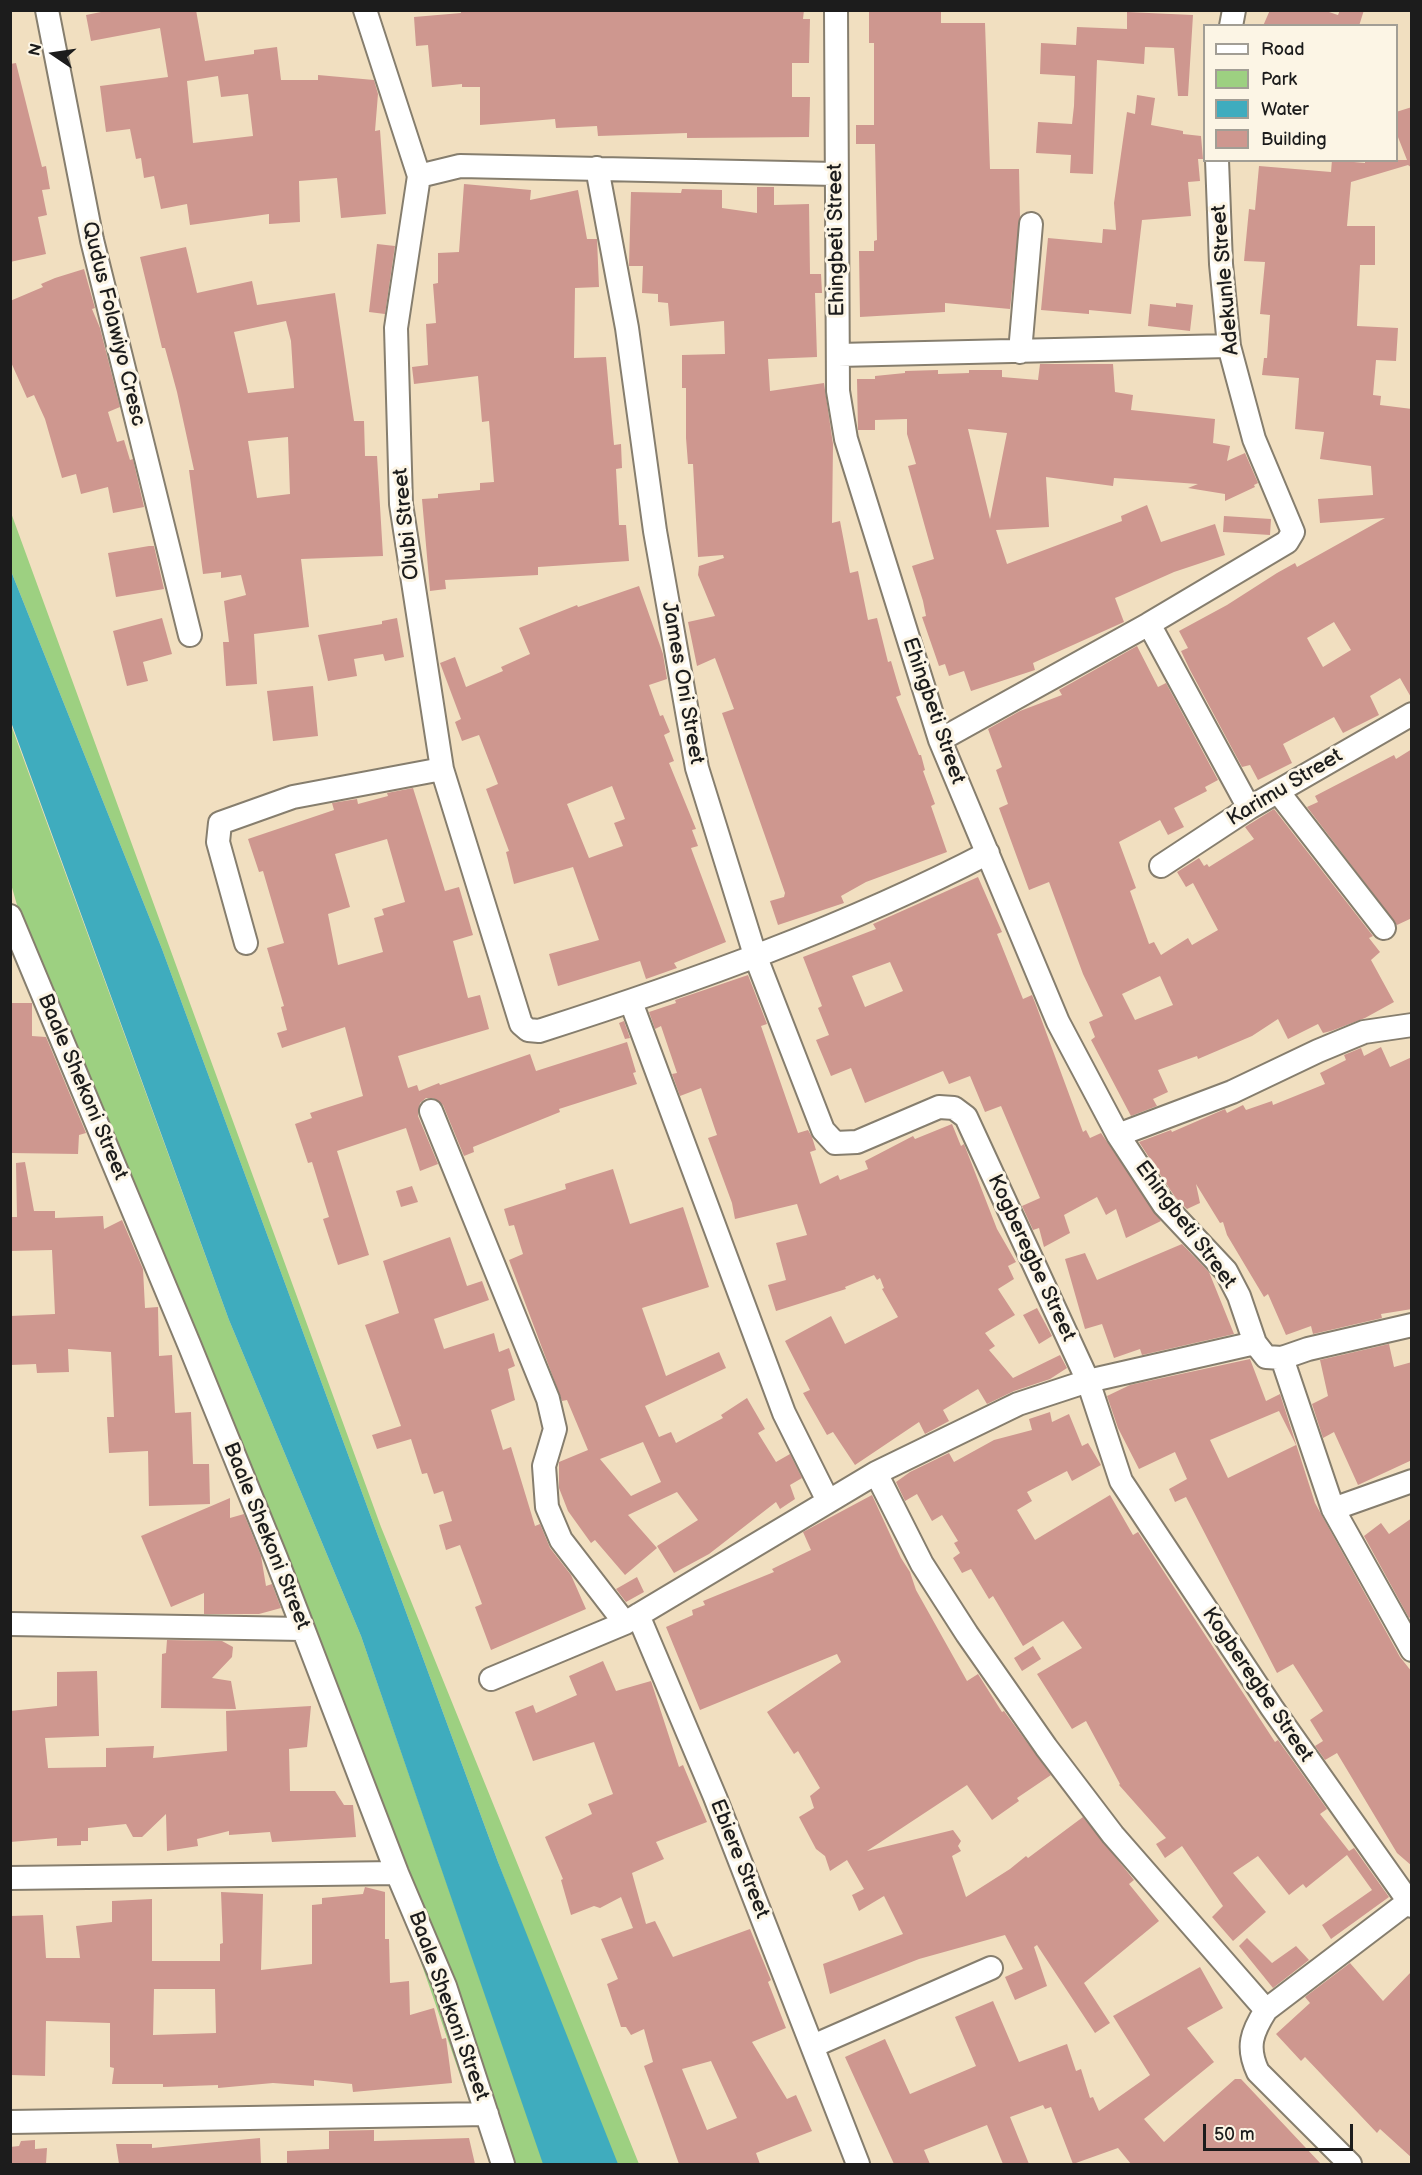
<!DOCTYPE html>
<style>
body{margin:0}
#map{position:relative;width:1422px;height:2175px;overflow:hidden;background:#f1dfc0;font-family:"Balsamiq Sans",sans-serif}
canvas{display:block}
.frame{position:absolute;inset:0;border:12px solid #1c1c1c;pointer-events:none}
.legend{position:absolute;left:1203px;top:24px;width:195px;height:138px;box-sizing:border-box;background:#fcf5e5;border:2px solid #a29e95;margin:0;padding:8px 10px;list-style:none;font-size:18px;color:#1c1c1c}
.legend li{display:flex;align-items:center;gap:12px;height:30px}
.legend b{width:30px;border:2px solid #a29e95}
.north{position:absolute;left:24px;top:24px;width:60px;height:60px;-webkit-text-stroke:4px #fcf5e5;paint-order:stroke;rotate:283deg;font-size:16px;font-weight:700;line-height:24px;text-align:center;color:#1c1c1c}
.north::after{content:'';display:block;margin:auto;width:21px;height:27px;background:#1c1c1c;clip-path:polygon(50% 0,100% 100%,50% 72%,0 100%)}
.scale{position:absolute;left:1203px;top:2124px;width:150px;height:27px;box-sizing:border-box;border:3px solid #1c1c1c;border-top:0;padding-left:8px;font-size:18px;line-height:21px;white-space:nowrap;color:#1c1c1c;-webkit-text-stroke:4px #fcf5e5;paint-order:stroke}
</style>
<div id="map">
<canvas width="1422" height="2175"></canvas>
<div class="frame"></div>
<ul class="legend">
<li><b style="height:8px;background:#fff"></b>Road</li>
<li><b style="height:16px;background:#9dd081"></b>Park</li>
<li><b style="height:16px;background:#3facbe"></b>Water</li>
<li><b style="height:16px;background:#ce978f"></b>Building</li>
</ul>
<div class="north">N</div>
<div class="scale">50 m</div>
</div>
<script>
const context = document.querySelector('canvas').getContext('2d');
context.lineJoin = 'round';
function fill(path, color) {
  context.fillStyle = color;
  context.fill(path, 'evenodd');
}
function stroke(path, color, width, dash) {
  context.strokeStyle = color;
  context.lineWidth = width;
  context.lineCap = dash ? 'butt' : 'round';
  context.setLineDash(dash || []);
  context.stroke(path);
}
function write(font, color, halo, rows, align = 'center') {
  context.font = font + ' "Balsamiq Sans",sans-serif';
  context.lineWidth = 6;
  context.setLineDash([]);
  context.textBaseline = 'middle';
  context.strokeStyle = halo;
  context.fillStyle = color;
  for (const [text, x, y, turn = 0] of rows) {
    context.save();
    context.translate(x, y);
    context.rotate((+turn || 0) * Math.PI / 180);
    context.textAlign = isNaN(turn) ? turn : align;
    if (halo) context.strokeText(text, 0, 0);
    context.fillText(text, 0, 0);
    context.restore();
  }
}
fill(new Path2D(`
 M10,510l371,1017 258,637h-25l-116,-302 -336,-913 -151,-378z
 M10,722l219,598 132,316 183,528h-53l-183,-527 -287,-718 -10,-35z`), '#9dd081');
fill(new Path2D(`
 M11,571l151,378 336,913 120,302h-75l-182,-528 -132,-316 -218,-598z`), '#3facbe');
fill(new Path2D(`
 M111,10h85l9,51 49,-7v-4l23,-3 4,33h37v-5l56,5 4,14 -3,37 5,-1 6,84 -45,4 -4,-40 -38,3 1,41 -31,2v-10l-79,11 -3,-21 -26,5 -7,-33 -10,2 -3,-20 -5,1 -6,-30 -24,3 -6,-46 68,-9 -8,-49 -69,13 -5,-26zM218,76l3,21 27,-3 5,42 -60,7 -6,-62z
 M461,10h343l-1,9h7l-1,44h-17v34h18l-1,40 -122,1v-5l-89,3 -1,-10 -41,2 -1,-9 -75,6v-38h-18v-3l-30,3 -4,-42 -12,1 -2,-29 47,-4z
 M869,10h72v13h44l5,146h29l1,48 -10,92 -65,-6v9l-85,5 -1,-66h15v-10l3,-1 -2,-96h-19v-19h18v-82h-5z
 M1270,10h53l15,5 2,-5h24l-5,16h-96z
 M1127,12l66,3 -5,81h-10l-4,-48 -29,-1 -1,17 -47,-4 -4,114 -23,-1 1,-18 -35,-2 2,-31 34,2 2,-18 1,-30 -35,-2 1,-31 35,2 1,-18 50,2z
 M16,63l26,104 4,-1 4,23 -8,1 5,25 -9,2 8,37 -36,8v-198z
 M1137,95l18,3 -4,27 32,6v3l18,2 2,23h-5l2,22 -12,1 3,34 -49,4 -11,94 -42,-4v4l-48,-4 7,-72 54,5 1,-14 13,1 -2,-27 13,-91 8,2z
 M1412,107v61l-4,-3 -57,17 -4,44h28v39h-15l-3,61 41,2 -2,33 -20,-1 -3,35 8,1 -1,9 32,4v290l-12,-21 -30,18 9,19 -36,18 -9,-16 -51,27 9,19 -34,17 -8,-15 -8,2 -52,-97 -9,-19 7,-3 -9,-17 48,-26 50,-32 18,-10 2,4 88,-49 -65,5 -2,-24 55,-4 -2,-29 -51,-7 4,-27 -29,-3 4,-51 -37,-3 2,-17h3l3,-43 -10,-1 5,-52 -21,-1 5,-52 6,1 4,-44 72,6 1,-12 33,3v-3h42l-11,-28v-20zM1334,622l17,28 -28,17 -16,-29z
 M464,184l67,6 -1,10 48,-10 9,49h10l2,48 -24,1 -1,70 32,-1 8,88 7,-1 1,24 -6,1 3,56h7l3,36 -91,6v8l-93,5 1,9 -16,2 -8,-92 16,-1v-4l42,-4v-7l14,-1 -5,-61 -7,1 -4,-46 -64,8 -2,-17 16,-2 -2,-41 10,-1 -3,-39 5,-1v-30l21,-1z
 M757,187h17v18l35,-1 1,70h11l1,19h-7l2,64 -49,2 2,32 54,-8 9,61 -1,79 8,-2 10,52 8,-2 10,49 9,-2 11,44 3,-1 10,34 -5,2 23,58h2l4,15 -2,1 12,33 -4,2 16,46 -81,30 -25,14 3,7 -66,22 -8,-24 14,-4 1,-4 -63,-180 12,-4 -19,-51 -18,8 -9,-44 27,-6 -17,-41 1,-9 25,-8 -1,-3 -25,2 -5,-93h-5l-2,-26v-50h-4v-33l43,-1 -1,-33 -54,5 -2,-23 -10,-1v-8l-16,-1 1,-27h-14l2,-74 50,1 1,-4 40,1v18l35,5z
 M377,244l18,2 -10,68 -16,-2z
 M186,247l11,46 55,-12 5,24 78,-12 19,128h10l1,35h12l6,100 -82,3 8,68 -55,7 3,50 -31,2 -3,-44h6l-5,-41 22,-6 -5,-20 -20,3v-6l-18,2 -14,-104h5l-17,-78 -12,-44h-3l-22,-91zM286,321l5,20 3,47 -46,5 -14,-61zM288,437l2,57 -33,4 -9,-57z
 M84,269l11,39 -3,1 8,19 20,79 -12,5 9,30 7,-2 6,20 3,-1 11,48 -31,6 -5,-26 -27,7 -5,-20 -14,4 -17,-59 -11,-24 -7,3 -17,-38v-59l33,-14 -2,-3 14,-6z
 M1176,303l17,2 -3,26 -42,-5 2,-22 26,3z
 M1040,364h73l2,28 18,3 -2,15 84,9 -2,24 17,3 -3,15 18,-8 13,30 -4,2 1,2 -30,14v-7l-37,-6 10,-4 -84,-6 -1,8 -67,-9 3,50 -53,3 11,34 115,-43 -1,-5 26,-11 14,37 54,-18 10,31 -51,17 -54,24 -5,2 9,24 -91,41 2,7 -64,21 -7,-20 -15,5 -4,-12 -6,2 -17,-49 4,-1 -3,-15 -11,-35 22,-7 -26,-93 8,-2 -9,-30v-15l-32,1v10h-17l-1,-51h18v-3l30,-3v-2l33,-1v4l31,-1v-3h33v7l36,3zM968,429l39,4 -17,86z
 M1224,516l47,3 -1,16 -47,-3z
 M149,546h5l10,43 -48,8 -8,-44z
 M639,586l24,68 4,25 -18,6 11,31 3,-1 7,17 -6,3 10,26 -5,2 27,66 -4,1 6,16 -7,2 35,94 -52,21 3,5 -31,11 -6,-18 -82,25 -9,-32 50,-14 -26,-73 -59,17 -8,-32 3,-1 -23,-62 12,-5 -19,-49 -17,6 -7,-19 6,-3 -21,-56 15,-6 11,30 37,-16 -2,-4 29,-13 -11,-26 58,-23 1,2zM612,786l13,33 -11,4 9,23 -34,12 -22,-54z
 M162,618l10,36 -29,8 5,19 -21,5 -14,-55z
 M397,618l7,39 -19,4 -2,-7 -29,5 3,17 -29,5 -10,-46 64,-11v-3z
 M1137,646l21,41 8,-4 52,97 -13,7 2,4 -33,17 10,19 -16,8 -8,-15 -41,22 17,46 -6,3 19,53 5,-2 7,13 27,-17 4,7 26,-15 -25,-47 -7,4 -9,-15 22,-14 5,8 3,-2 2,3 45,-28 -9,-12 29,-18 99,127 -4,2 11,14 -9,8 23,42 -29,16 -34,13 -8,2 -5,-9 -30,15 -10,-20 -26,17 -54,23 -1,-3 -39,14 10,22 -15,7 4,7 -26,10 -40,-76 4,-3 -6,-15 14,-6 -20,-42 -34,-92 -20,8 -30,-82 9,-4 -12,-34 6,-3 -14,-38 32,-18 42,-16 -3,-5zM1160,976l13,29 -38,15 -13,-26z
 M313,686l5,50 -45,5 -6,-50z
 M1412,749v169l-15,7 -90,-118 11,-5 -3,-6 79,-41 2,4z
 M413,788l32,103 14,-4 14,48 -20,6 15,57 12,-3 9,34 -91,27 10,32 9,-3 2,6 20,-8 1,2 90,-31 6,17 91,-29 9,30 -3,1 4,11 -78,25 1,3 -87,35 1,5 -10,4 -21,-51 -10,-7h-7l-6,5 -2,13 20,48 -18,7 -14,-43 -69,23 32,104 -31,10 -15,-46 6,-2 -17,-55 -4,1 -13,-39 17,-6 -2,-5 53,-17 -18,-69 -63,21 -5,-15 10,-3 -6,-23 3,-1 -17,-58 17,-5 -21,-72 -4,1 -11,-33 86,-29 -2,-7 25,-4 1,5 30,-8 -1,-3zM387,839l18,63 -23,7 2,6 -10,3 9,34 -45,13 -10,-51 22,-7 -15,-53z
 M978,877l24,55 -5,2 26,65 9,-4 4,10 47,127 3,-2 4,8 11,-5 60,88 -35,17 -10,-29 -10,6 -9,-18 -33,18 6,18 -26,14 -5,-19 -6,2 -11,-24 18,-8 -39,-92 -16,6 -15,-36 -21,8 -6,-13 -78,32 -14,-35 -20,8 -15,-36 13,-5 -11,-27 4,-2 -19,-49 73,-28 -3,-5zM890,962l13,29 -38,16 -13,-31z
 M748,975l19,49 -6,2 37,107 10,-3 4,7 4,13 -6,2 10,32 18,-9 2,5 28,-11 -3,-8 48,-25 2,3 37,-15 9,22 3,-2 33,85 19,33 -8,4 6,13 -16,10 17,26 -30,18 10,13 -6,4 24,28 47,-23 7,13 -17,11 -36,12 -27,13 -9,-15 -35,21 6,11 -24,13 -6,-12 -64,43 -22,-33 -6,3 -24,-42 7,-3 -25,-49 46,-25 14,28 53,-27 -16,-28 2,-1 -4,-10 -3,2 -3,-5 -29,12 1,2 -70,22 -8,-26 18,-5 -10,-37 31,-8 -10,-31 -62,15 -3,-16 -24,-65 9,-3 -16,-47 -21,8 -8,-22 5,-1 -16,-47 -6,3 -6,-17 27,-9 -1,-3z
 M10,1003h22v33l14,1 40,96 -7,2 -1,19 -68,-1z
 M624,1021l6,17 -5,1 -6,-16z
 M1381,1047l9,20 22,-10v252l-31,5 1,4 -69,16 -2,-8 -25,9 -18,-41 -4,3 -37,-62 -4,-13 -3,1 -24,-39 4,19 -13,6 -12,-12 -36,-55 32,-12 1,2 53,-23 2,4 16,-8 3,5 26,-9 1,4 52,-21 -5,-11 26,-13 -2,-5 17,-7 3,8z
 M25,1162l9,49h21v7l48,-2 1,13 18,-9 21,49 2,39 13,-1 1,49 13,-1 3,58 16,-1 2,52h16l1,40 -61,2 -1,-55 -39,2 -2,-36h7l-3,-65 -43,-3 1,23 -32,1 -1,-9 -26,1v-49l45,-2 -3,-64 -42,1v-34h7l-1,-54z
 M613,1169l17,55 53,-17 26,80 -67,21 24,68 53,-24 7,16 -81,38 14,31 12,-5 5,11 47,-25 -2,-3 26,-17 18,31 -7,4 18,29 14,-8 12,24 -12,7 5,14 -15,10 -4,-7 -67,52 -35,19 -17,-27 41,-26 -21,-28 -49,23 29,33 -32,27 -30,-35 -4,3 -23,-32 -9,-23v-26l29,-12 -21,-50 -5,1 -53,-141 14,-6 -9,-29 -5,1 -5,-17 62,-20 -1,-5zM643,1442l18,40 -30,14 -31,-37z
 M412,1186l6,16 -17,5 -5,-16z
 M450,1237l17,49 15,-5 7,19 -55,19 10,30 50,-16 5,19 10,-4 6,18 -7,3 7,31 -24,10 12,40 8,-3 24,79 5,-2 10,24 21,27 15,34 -95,41 -16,-43 7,-3 -22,-59 -14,5 -7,-25 13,-4 -9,-30 -9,3 -7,-21 -5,1 -11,-35 -34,10 -5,-14 29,-9 -36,-101 34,-12 -16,-52z
 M1182,1244l27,28 25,62 -92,21 -2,-6 -26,9 -12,-34 -17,5 -20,-70 20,-6 12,27z
 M1037,1308l15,28 -13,8 -16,-29z
 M1389,1344l5,23 18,-5v98l-54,25 -24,-53 -11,6 -11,-34 16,-8 -8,-36z
 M1250,1359l16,42 14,-7 35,109 85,154 12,15v194l-15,-13 -60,-100 -12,7 -10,-14 8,-5 -13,-21 13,-9 -30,-47 -16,9 -91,-176 -11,5 -6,-13 18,-10 -12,-27 -36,17 -21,-41 -11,-32 23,-11zM1279,1411l17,34 -68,33 -18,-38z
 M1050,1412l2,10 17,-8 13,32 6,-3 13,22 -29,16 -5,-10 -40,21 5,9 -15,9 18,30 75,-45 23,40 5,-3 137,210 3,-2 49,69 -7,5 29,37 5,-3 35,49 -58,42 -9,-14 50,-35 -25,-35 -41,33 -3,-4 -14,11 -31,-39 -25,17 33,39 -33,29 -21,-24 11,-11 -41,-60 -17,12 -9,-14 10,-6 -47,-53 1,-1 -34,-63 -14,8 -35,-55 45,-26 -19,-27 -40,25 -30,-50 -4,3 -18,-30 -9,4 -9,-15 7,-5 -6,-10 4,-2 -16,-26 -10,6 -15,-27 -12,7 -9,-19 14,-10 39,-19 5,9 40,-22 38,-10 -3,-11z
 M872,1495l29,63 9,14 6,18 51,91 11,-7 24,38 2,-1 47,64 -34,23 2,3 -27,19 -25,-35 -100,66 86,-21 8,11 -3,5 3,5 -9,5 14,41 44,-28 16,-13 2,2 55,-41 51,63 -5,4 30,37 -75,62 26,40 -15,10 -58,-88 -3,2 13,39 -32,14 -10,-23 18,-8 -18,-34 -86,24 -89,35 -7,-30 80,-30 -19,-38 -25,15 -7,-16 12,-6 -17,-29 -17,11 -5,-15 -9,-7 -17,-32 15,-9 -4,-12 10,-8 -22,-37 -4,3 -27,-42 74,-50 -4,-8 -137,56 -34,-83 27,-12 -1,-5 13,-5 -2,-4 71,-29 -2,-3 39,-19 -8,-18z
 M230,1498v20l14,-4 17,42 5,30 6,-2 9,24 -22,6h-55v-21l-33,14 -30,-71z
 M1412,1518v98l-3,2 -45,-82 17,-13 8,11z
 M637,1577l7,15 -18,10 -10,-13z
 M167,1640l55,1 11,6 -1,10 -20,21 19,3 5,28 -75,-1 1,-54 4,-1z
 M1033,1646l8,13 -19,12 -8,-13z
 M603,1661l13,30 35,-10 28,86 4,-2 24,57 -51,20 8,17 -32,14 14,51 9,-3 18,36 77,-28 21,51 -3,2 18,46 -34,14 35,57 9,-4 16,36 -56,22 4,11h-81l-35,-98 9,-4 -9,-33 -13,6 -5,-8h-5l-14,-43 11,-5 -17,-40 32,-11 -12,-31 -21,11 -6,-2 -23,9 -10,-35 2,-1 -18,-42 47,-23 -4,-10 25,-10 -19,-52 -61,19 -18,-49 18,-7 3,8 41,-18 -8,-19zM711,2061l26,57 -30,12 -25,-61z
 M97,1671l2,65 -54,2 3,30 58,-1v-19l48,-2 -1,12 74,-7 -1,-40 85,-5 -4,41 -18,2 1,42h45l9,14h9l3,32 -84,5 -2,-10 -41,3v-4l-32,8 1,7 -31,5 -1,-37 -24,23h-9l-7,-13 -38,4v13h-7v4l-24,1v-8l-47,4v-131l47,-5v-34z
 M365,1887l20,5v47h4l1,44 19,-2 1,34 24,-7 8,31 4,-1 6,45 -99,9 -1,-8 -38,-4v6l-41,-3 -55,5v-3l-55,2v-3h-51l2,-16 -4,-1v-44l-64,-2 -1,55 -35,-1v-159l33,-1 3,43h34l-4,-32 36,-4v-21l40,-2v62h68v-17l3,-1 -2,-51 42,2 -2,76 51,-6v-59l10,-1v-6l41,-4zM154,1989h61l1,44 -63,2z
 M1247,1938l25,25 24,-17 13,14 -36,28 -34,-42z
 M1350,1963l33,38 29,-30v187l-32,-29 -3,4 -72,-76 -4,4 -25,-27 34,-31 -5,-6z
 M1200,1967l23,41 -36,20 27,34 -70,57 20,23 71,-63h6l80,85h-190l-13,-16 -45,16 -22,-57 -6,2 -2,-4 -33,12 19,47h-26l-16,-39 -63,25 6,14h-36l-49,-107 40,-18 25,55 66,-28 -21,-49 38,-16 26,61 48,-18 9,27 5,-2 9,29 3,-1 6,14 51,-36 -37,-59z
 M374,2130v11l95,-3 6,26h-188v-13l42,-2v-18z
 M260,2138l1,26h-142l-3,-20h36v4z
 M35,2140v9l12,-1 -1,16h-36v-17l9,-1 2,-5z`), '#ce978f');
const minor = new Path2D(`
 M47,10l45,230 98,395
 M365,10l54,166 -23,152 5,176 41,265 79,255 7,6 11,1c153,-49 307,-104 449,-178
 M836,10l2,381 8,48 94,301 118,282 60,113 46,70 62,66 13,25 16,47
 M1231,26l3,-16
 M597,168l30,160 28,203 42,237 58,187 68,175 12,13 22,-1 82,-35 15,1 12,9 122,264 33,100 151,227 140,198
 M419,176l41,-10 376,8
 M1020,352l11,-128
 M838,355l391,-9
 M1149,624l100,184
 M940,740l209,-116 138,-82 6,-10 -39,-93 -25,-93 -8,-82 -4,-104
 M1279,793l105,135
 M1161,866l88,-58 163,-94
 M10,916l179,428 87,214 121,315 48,113 58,178
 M246,943l-28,-101 2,-19 73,-26 149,-28
 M631,1002l153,411 44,88
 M431,1111l117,288 7,30 -11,37 3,41 14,33 64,83
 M1118,1135l114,-43 86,-41 46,-19 48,-7
 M1282,1358l51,151 79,141
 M876,1473l46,91 45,70 79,113 67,88 153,175c-14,22 -20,37 -8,62l92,92
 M1333,1509l79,-28
 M638,1615l77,182 143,367
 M10,1624l293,5
 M491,1679l134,-56 251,-150 142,-69 70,-23 167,-38 11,14 16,1 26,-9 104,-24
 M10,1878l387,-5
 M1266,2010l142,-108
 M813,2046l178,-78
 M10,2122l477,-8`);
stroke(minor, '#867e6e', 26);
stroke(minor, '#fff', 22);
write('21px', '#1c1c1c', '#fcf5e5', [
 ["Ehingbeti Street",837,240,-91],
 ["Adekunle Street",1226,280,-95],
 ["Qudus Folawiyo Cresc",113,324,76],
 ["Olubi Street",407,524,-96],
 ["James Oni Street",682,683,80],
 ["Ehingbeti Street",933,711,71],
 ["Karimu Street",1285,788,-31],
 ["Baale Shekoni Street",82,1087,67],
 ["Ehingbeti Street",1185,1225,53],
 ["Kogberegbe Street",1031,1258,65],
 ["Baale Shekoni Street",266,1536,68],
 ["Kogberegbe Street",1257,1685,56],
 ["Ebiere Street",739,1859,68],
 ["Baale Shekoni Street",448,2006,70]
]);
</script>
